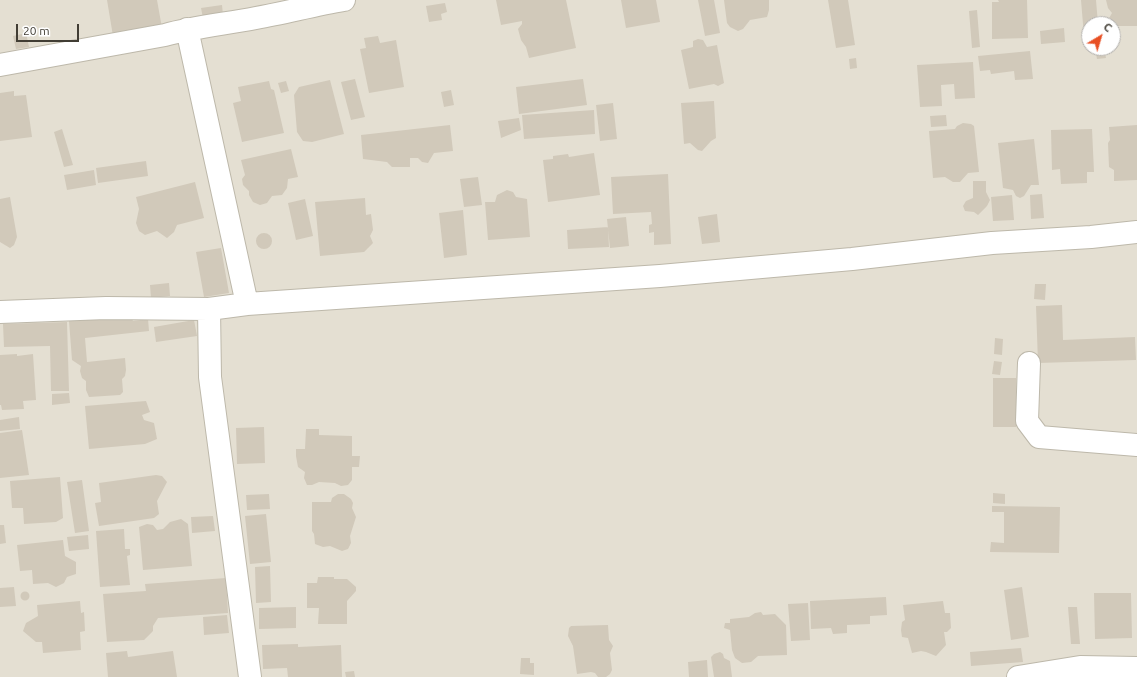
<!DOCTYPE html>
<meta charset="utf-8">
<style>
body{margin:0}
#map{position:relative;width:1137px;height:677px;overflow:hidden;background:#f0ede3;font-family:Ubuntu,sans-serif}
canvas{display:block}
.north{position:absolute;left:1081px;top:16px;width:40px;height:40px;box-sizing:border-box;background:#fff;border:1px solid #b3b1ae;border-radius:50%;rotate:38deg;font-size:11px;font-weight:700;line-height:16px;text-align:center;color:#413d34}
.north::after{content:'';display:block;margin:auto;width:14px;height:18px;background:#e84f23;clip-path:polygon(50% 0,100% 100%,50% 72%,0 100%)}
.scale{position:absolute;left:16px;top:24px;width:63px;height:18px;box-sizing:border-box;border:2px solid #413d34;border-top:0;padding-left:5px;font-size:12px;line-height:14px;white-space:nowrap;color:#413d34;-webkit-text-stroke:3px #fff;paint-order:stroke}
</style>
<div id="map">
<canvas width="1137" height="677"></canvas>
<div class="north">С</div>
<div class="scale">20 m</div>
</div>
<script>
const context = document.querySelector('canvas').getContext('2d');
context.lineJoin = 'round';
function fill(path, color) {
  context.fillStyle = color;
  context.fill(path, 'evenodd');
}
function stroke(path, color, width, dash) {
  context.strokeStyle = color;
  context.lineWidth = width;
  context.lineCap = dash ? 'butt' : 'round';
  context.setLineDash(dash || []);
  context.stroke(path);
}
fill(new Path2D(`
 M0,0h1137v677h-1137zM1089,24h24v24h-24z`), '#e4dfd2');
fill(new Path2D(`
 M107,0h50l5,28 -49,8z
 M496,0h70l10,48 -47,10 -3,-11 -5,-7 -3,-11 4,-5v-3l-21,4z
 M621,0h35l4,22 -34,6z
 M698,0h16l6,33 -15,3z
 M724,0h45v10l-2,7 -17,3 -7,9 -5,2 -8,-4 -3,-4z
 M828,0h20l7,45 -19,3z
 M998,0h29l1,38 -36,1v-37h7z
 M1081,0h15l2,24h-9v12h-5z
 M1106,0h31v26h-24v-2l-6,-2 5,-9 -4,-5z
 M445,3l2,9 -6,2 1,6 -13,2 -3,-16z
 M222,5l1,10 -20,3 -2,-10z
 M977,10l3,37 -8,1 -3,-37z
 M1064,28l1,14 -24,2 -1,-13z
 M26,33l3,14 -13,2 -3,-13z
 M378,36l2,7 16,-3 8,47 -35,6 -9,-44 6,-1 -2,-10z
 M698,39l5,1 4,7 10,-2 7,38 -6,3 -4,-2 -25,5 -8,-39 12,-3v-6z
 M1095,48h9l2,10 -9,1z
 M1030,51l3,28 -18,1 -1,-9 -23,3 -1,-4 -10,1 -2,-15z
 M856,58l1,10 -7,1 -1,-10z
 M973,62l2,36 -20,1 -1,-15 -13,1 1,21 -22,1 -3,-42z
 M355,79l10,38 -14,3 -10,-38z
 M583,79l4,26 -68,9 -3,-27z
 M330,80l14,54 -32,8 -9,-1 -6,-9 -3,-37 5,-8z
 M269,81l2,8 3,1 10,43 -42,9 -9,-39 8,-2 -3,-14z
 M286,81l3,10 -8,2 -3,-10z
 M451,90l3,15 -10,2 -3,-15z
 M14,91v5l12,-1 6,42 -32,4v-48z
 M714,101l2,37 -5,3 -9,10 -4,-1 -8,-7 -6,1 -3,-41z
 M613,103l4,36 -17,2 -4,-36z
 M594,110l1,24 -71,5 -2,-24z
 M946,115l1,11 -16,1 -1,-11z
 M519,118l2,12 -20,8 -3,-17z
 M963,123l8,1 3,2 5,46 -11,1 -8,9h-7l-8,-5 -12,1 -4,-47 26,-2 2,-3z
 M450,125l3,26 -19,2 -6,10 -6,-1 -4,-4h-8v9h-18l-5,-5 -24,-3 -2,-24z
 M1137,125v55l-23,1v-11l-5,-3 -1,-24 2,-3 -1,-13z
 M62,129l11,36 -9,2 -10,-35z
 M1092,129l2,43h-7v11l-26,1 -1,-15 -8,1 -1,-40z
 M1034,139l5,46h-8l-7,11 -4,2 -4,-2 -3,-6 -10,-2 -5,-45z
 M291,149l7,28 -10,2 -1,9 -5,7 -10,1 -5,7 -7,2 -7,-3 -4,-7v-4l-6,-6 -1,-6 3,-4 -4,-15z
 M594,153l6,42 -52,7 -5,-42 10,-1v-3l15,-2 1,3z
 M146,161l2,15 -50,7 -2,-15z
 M94,170l2,15 -29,5 -3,-15z
 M668,174l3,70 -17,1v-13l-5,1v-8l3,-1 -1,-12 -38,2 -2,-37z
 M478,177l4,28 -18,2 -4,-28z
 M973,181h13v11l4,8 -3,6 -9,9 -4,-3 -9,-1 -2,-5 3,-5 7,-3z
 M195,182l9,36 -27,7 -3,7 -7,6 -10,-7 -12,4 -6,-4 -3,-8 3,-14 -3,-12z
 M507,190l6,2 3,5 11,2 3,38 -42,3 -3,-38h10l2,-7z
 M1042,194l2,24 -13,1 -1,-24z
 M1012,195l2,25 -21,1 -2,-24z
 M10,197l7,40 -3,8 -4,3 -10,-6v-43z
 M365,198l1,17 5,-1 2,16 -3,6 3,7 -9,9 -44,4 -5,-54z
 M305,199l8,37 -17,4 -8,-37z
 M463,210l4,45 -23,3 -5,-45z
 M717,214l3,28 -18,2 -4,-27z
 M626,217l3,29 -19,2 -3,-29z
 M608,227l1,20 -41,2 -1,-19z
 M256 241a8 8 0 1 1 16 0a8 8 0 1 1-16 0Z
 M221,248l8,45 -25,4 -8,-45z
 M169,283l1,13 -19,2 -1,-13z
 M1035,284h11l-1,16 -11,-1z
 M1062,305l1,35 72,-3 1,23 -98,3 -2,-57z
 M131,317l2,4 15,-2 1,12 -64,7 2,24 38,-4 1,12 -1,6 -3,3 1,13 -3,3 -31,2 -3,-7v-9l-4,-3 -2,-7 1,-5 -9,-6 -3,-39z
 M194,320l3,16 -41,6 -2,-15z
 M67,322l2,69h-18l-1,-45 -46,1 -1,-23z
 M995,338l8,1 -1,16 -8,-1z
 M17,354v2l16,-2 3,46 -13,1 1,8 -22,1 -1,-5h-1v-50z
 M994,361l8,1 -2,13 -8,-1z
 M993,378h23v49h-23z
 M69,393l1,10 -18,2v-11z
 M146,401l4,11 -8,3 2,5 10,3 3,16 -12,5 -56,5 -4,-43z
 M19,417l1,12 -20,2v-11z
 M264,427l1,36 -28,1 -1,-36z
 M306,429h13v6l33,1v20h8l-1,11h-7v13l-4,5 -7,1 -6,-3 -16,-1 -7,3h-5l-3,-7 1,-6 -7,-5 -2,-11v-7h9z
 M22,430l7,45 -29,3v-45z
 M156,475l6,1 5,6 -10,19 2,13 -5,4 -55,8 -4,-23 6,-1 -2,-19z
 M60,477l3,41 -7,4 -32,2 -1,-16h-11l-2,-27z
 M82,480l7,51 -14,2 -8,-51z
 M993,493l12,1v10l-12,-1z
 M269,494l1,15 -23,1 -1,-15z
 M338,494h6l7,5 2,4 -1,5 4,9 -6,19 1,7 -3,6 -6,2 -12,-5 -7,1 -8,-3 -1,-10 -2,-3v-29h19l1,-4z
 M992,506l68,1 -1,46 -69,-1 1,-10 13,1v-31h-12z
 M266,514l5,48 -21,2 -5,-48z
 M213,516l2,15 -23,2 -1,-16z
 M181,519l7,5 4,42 -49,4 -4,-43 8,-3 6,1 4,5 6,-1 7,-7z
 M0,525h4l2,18 -6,1z
 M124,529l1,20h5v6l-3,1 3,29 -30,2 -4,-56z
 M88,535l1,14 -20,2 -2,-14z
 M63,540l2,16 11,6v12l-9,3 -3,6 -8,4 -8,-4 -15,1 -1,-14 -12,1 -3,-26z
 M270,566l1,36 -15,1 -1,-36z
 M318,577h16v2h13l9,8v4l-9,10v23h-29l1,-16h-12v-25h10z
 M226,578l2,35 -70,5 -5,8v5l-9,9 -37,2 -4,-48 43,-3 -1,-7z
 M14,587l2,19 -16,1v-19z
 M1022,587l7,50 -18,3 -7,-50z
 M20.5 596a4.5 4.5 0 1 1 9 0a4.5 4.5 0 1 1-9 0Z
 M1094,593h37l1,45 -37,1z
 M886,597l1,18 -17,1v8l-23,1v8l-14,1 -2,-6 -20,1 -1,-28z
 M80,601l1,12 3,-1 1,19 -5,1 1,18 -38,3 -1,-11h-6l-13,-11 3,-8 12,-7 -1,-11z
 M943,601l2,12h5l1,15 -4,4h-3l2,13 -10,11 -10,-4 -5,-1 -9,2 -4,-15 -6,-1 -1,-7 1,-8 3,-2 -2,-15z
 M808,603l2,37 -19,1 -3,-37z
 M296,607v21l-37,1v-21z
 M1068,607h9l3,37h-9z
 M761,612l2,3 12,-1 11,11 1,30 -29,1 -7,6 -9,1 -7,-5 -3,-8 -2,-20 -6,-2 1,-5h5v-4l19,-2 6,-4z
 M227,615l2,18 -25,2 -1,-18z
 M608,625l1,15 4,6 -3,7 2,17 -2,4 -4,3h-8l-3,-4 -4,-1 -14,2 -4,-28 -5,-10 1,-8 2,-2z
 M298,644v3l43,-2 1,32h-54l-1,-9 -24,1 -1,-24z
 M1021,648l2,14 -52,4 -1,-14z
 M127,651l1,6 45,-6 4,26h-69l-2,-24z
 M720,652l3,2 1,4 6,3 2,16h-18l-3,-20 3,-3z
 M521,658h9v5h4v12l-14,-1z
 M707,660l1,17h-19l-1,-15z
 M354,671l1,6h-9l-1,-5z`), '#d1c9ba');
const minor = new Path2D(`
 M187,29l60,275
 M0,65l165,-30c29,-8 60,-11 91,-17 29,-5 58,-13 88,-18
 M209,309l1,68 40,300
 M0,312l106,-4 103,1 38,-5 413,-28 192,-17 140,-16 99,-6 46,-5
 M1029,363l-2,58 12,16 98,8
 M1018,677l62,-10 57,1`);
stroke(minor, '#bdb8aa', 24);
stroke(minor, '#fff', 22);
</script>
